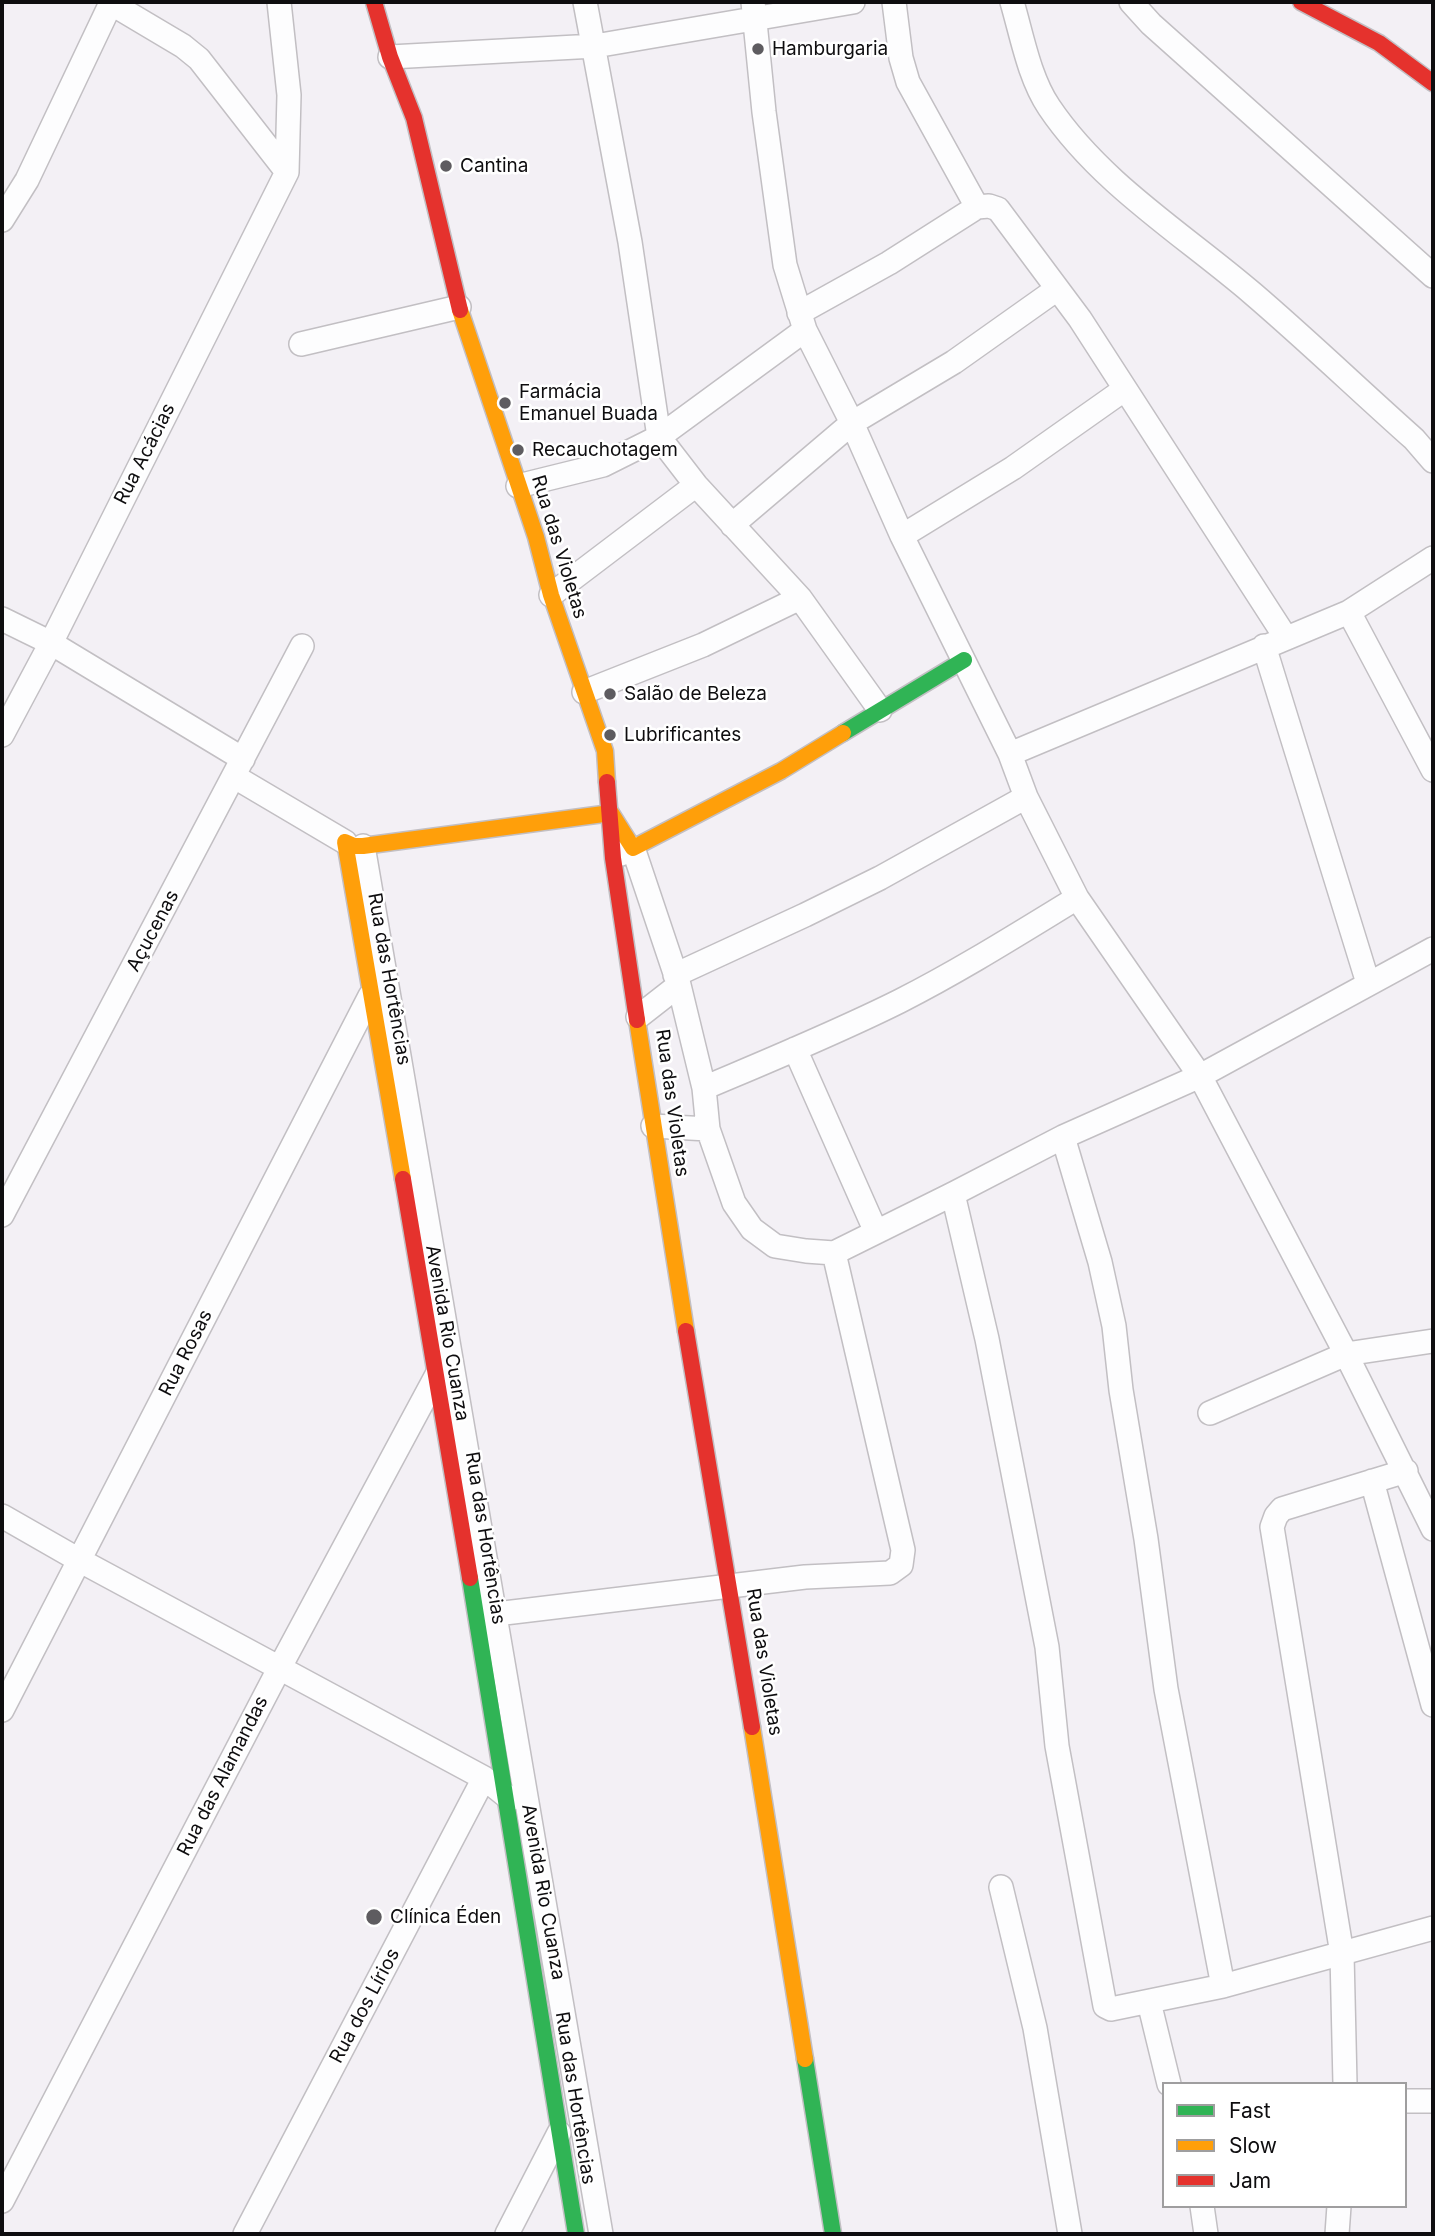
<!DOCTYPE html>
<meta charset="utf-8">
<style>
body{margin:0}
#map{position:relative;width:1435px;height:2236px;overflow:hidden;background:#f3f0f5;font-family:Inter,sans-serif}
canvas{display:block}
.frame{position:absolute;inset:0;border:4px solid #0e0d0f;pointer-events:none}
.legend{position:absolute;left:1162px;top:2082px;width:245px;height:126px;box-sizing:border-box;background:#fff;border:2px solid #9f9e9f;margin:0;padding:9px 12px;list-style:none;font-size:21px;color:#0e0d0f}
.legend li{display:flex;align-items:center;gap:14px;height:35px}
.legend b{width:35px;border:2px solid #9f9e9f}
</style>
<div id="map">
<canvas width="1435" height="2236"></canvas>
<div class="frame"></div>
<ul class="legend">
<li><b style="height:9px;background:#30b455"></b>Fast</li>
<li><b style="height:9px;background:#ff9f0a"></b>Slow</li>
<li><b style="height:9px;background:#e5322d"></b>Jam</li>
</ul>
</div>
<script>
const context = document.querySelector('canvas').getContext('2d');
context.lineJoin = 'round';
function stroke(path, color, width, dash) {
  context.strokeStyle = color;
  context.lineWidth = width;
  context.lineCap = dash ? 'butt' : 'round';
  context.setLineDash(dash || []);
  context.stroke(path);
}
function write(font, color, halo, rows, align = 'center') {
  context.font = font + ' Inter,sans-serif';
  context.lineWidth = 5;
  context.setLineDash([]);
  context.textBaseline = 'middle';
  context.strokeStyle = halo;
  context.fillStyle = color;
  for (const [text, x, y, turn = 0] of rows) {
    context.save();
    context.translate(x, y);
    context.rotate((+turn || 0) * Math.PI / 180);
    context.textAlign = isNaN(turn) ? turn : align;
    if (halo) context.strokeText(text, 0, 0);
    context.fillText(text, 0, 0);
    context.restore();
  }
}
const street = new Path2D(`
 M109,2l74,44 16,13 88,113
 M585,2l45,240 29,195 37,48 104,113 80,112
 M753,2l11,110 21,153 20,65 47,93 50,113 108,218 16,43 51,101 123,178 146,278 87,175
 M1012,2c10,34 17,75 37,105 51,76 134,127 203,186 55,47 108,98 162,146l19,22
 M1131,2l20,22 282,252
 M390,57l205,-11 258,-44
 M977,207l12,-1 9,3 82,110 206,319
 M2,220l25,-40 84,-177
 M799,313l90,-50 88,-56 -69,-125 -7,-24 -7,-56
 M301,344l158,-37
 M518,486l85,-21 56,-28 146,-107
 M732,525l120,-102 102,-61 103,-73
 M902,536l111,-68 112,-79
 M551,595l145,-110
 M1349,612l84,158
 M2,619l49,24 192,116
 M1264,646l104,337
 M584,692l119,-47 97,-47
 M2,735l49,-92 236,-471 2,-77 -10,-93
 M1010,754l339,-142 84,-54
 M235,777l110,65
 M363,846l238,1388
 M621,854l12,-6 46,137 25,103 4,41 26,74 18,26 23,17 31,5 28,2 119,-59 110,-57 137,-61 233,-127
 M675,975l130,-60 75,-37 146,-81
 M638,1017l41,-32
 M795,1049l81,183
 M704,1088c66,-28 132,-55 196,-87 61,-31 118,-67 177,-103
 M653,1126l55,3
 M1063,1137l37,125 14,64 7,64 25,149 20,150 57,297
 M953,1194l34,145 60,308 10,99 48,260 6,3 112,-23 210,-58
 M2,1215l300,-569
 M1210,1413l136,-59 87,-13
 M1372,1481l61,224
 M2,1516l77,44 405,218 26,21
 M496,1614l309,-37 85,-4 11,-8 2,-15 -69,-297
 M2,1710l368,-714
 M1001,1887l34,141 35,206
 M1149,2002l20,82
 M1345,2084l-3,-130 -70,-427 4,-11 6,-7 124,-38
 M1405,2101h28
 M2,2201l278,-534 159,-296
 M1202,2206l4,28
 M245,2234l239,-456
 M507,2234l52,-101
 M1337,2234l2,-28`);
const fast = new Path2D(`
 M843,733l121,-73
 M470,1578l106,656
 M805,2059l28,175`);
const slow = new Path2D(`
 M460,310l76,227 15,58 54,156 2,31
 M611,813l22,35 148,-77 62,-38
 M637,1020l49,311
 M403,1179l-58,-337 9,4h9l248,-33
 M752,1727l53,332`);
const jam = new Path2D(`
 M374,2l16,55 24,61 46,192
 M1301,2l78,41 54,40
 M607,782l6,76 24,162
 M403,1179l67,399
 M686,1331l66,396`);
stroke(street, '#c2bfc3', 26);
stroke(fast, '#c2bfc3', 19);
stroke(slow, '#c2bfc3', 19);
stroke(jam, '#c2bfc3', 19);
stroke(street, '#fdfdfe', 23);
stroke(fast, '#30b455', 16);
stroke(slow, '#ff9f0a', 16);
stroke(jam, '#e5322d', 16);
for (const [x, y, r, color] of [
 [758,49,7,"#5e5c60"],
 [446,166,7,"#5e5c60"],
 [505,403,7,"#5e5c60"],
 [518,450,7,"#5e5c60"],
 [610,694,7,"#5e5c60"],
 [610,735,7,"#5e5c60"],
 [374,1917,9,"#5e5c60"]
]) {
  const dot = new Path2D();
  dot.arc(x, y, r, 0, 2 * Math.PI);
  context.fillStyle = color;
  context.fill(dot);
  stroke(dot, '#fff', 2.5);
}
write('19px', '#0e0d0f', '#fff', [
 ["Hamburgaria",772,49],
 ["Cantina",460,166],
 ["Farmácia",519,392],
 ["Emanuel Buada",519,414],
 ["Recauchotagem",532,450],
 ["Salão de Beleza",624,694],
 ["Lubrificantes",624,735],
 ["Clínica Éden",390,1917]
], 'left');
write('19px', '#0e0d0f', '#fff', [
 ["Rua Acácias",145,454,-63],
 ["Rua das Violetas",559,547,73],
 ["Açucenas",153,931,-62],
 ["Rua das Hortências",389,979,80],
 ["Rua das Violetas",672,1103,82],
 ["Avenida Rio Cuanza",447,1333,80],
 ["Rua Rosas",186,1353,-63],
 ["Rua das Hortências",485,1538,81],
 ["Rua das Violetas",764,1662,81],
 ["Rua das Alamandas",223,1776,-63],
 ["Avenida Rio Cuanza",543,1892,80],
 ["Rua dos Lírios",365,2006,-62],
 ["Rua das Hortências",575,2098,81]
]);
</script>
